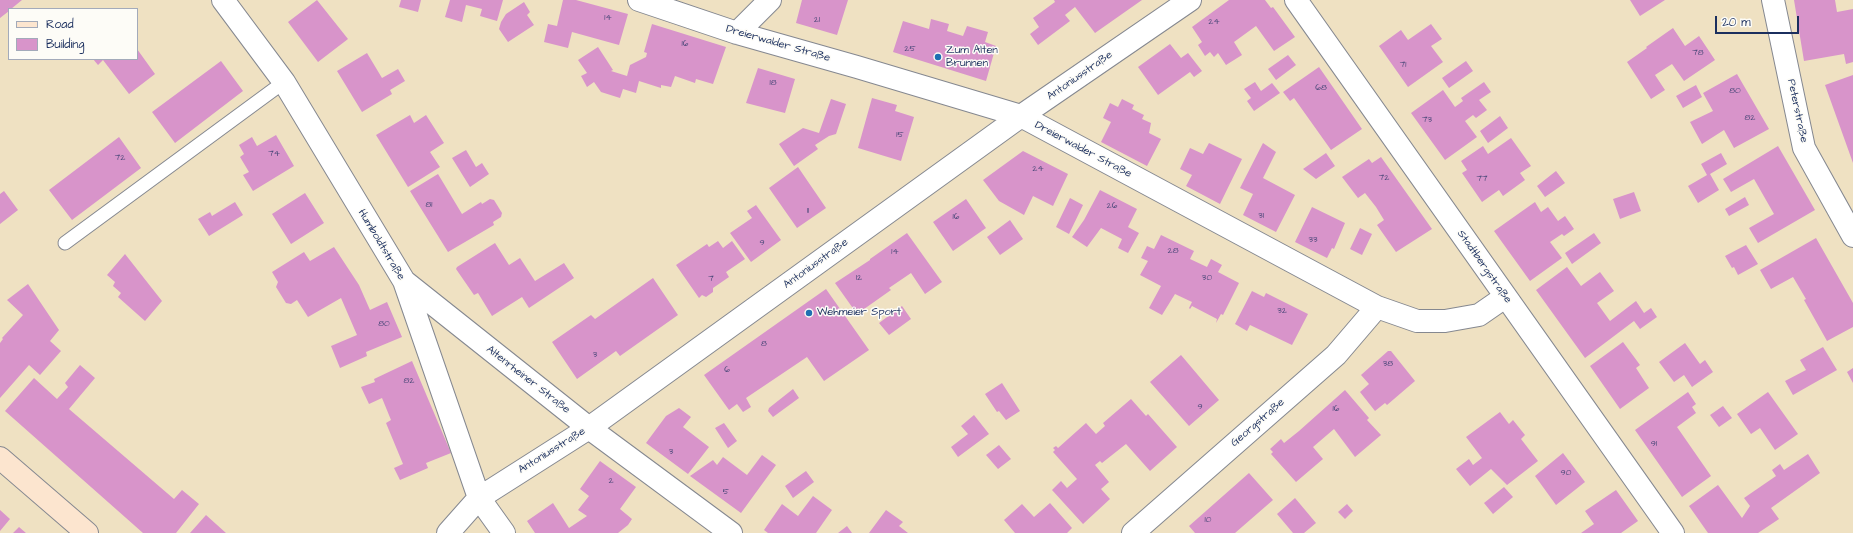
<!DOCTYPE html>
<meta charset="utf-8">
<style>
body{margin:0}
#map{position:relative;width:1853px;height:533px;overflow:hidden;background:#efe1c2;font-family:"Architects Daughter",sans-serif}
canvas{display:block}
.legend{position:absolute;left:8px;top:8px;width:130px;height:52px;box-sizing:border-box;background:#fdfcf7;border:1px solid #a3aaba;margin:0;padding:5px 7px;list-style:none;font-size:12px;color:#1b2f5e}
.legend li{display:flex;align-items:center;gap:8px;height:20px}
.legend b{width:20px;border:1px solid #a3aaba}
.scale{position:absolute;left:1715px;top:16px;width:84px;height:18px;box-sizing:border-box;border:2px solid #1b2f5e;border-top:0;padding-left:5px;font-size:12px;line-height:14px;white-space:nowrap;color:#1b2f5e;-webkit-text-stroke:3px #fdfcf7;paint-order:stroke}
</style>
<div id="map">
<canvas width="1853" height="533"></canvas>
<ul class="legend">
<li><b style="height:5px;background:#fce5cf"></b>Road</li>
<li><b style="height:11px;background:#d894ca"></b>Building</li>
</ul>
<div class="scale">20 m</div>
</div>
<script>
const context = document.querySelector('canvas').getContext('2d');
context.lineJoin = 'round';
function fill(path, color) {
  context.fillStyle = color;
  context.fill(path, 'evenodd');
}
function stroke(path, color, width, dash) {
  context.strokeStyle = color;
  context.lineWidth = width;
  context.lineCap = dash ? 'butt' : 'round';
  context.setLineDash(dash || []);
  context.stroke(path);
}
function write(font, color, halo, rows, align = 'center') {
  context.font = font + ' "Architects Daughter",sans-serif';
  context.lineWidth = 3;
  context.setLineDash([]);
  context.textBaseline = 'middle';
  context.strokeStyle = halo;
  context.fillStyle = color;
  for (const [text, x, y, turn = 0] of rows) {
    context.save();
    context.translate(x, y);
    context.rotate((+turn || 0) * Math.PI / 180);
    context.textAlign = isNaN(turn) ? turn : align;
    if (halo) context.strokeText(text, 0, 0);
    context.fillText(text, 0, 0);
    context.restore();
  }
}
fill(new Path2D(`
 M0,0h22l-11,9h-2v2l-9,7z
 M317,0l31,39 -30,23 -30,-40z
 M401,0h20l-3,12 -19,-5z
 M450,0h53l-6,21 -17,-5 2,-7 -16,-4 -4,17 -17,-5z
 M563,0h13l52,14 -9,31 -47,-13 -4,16 -24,-6 4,-18 9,2z
 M802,0h46l-11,35 -41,-12z
 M1054,0h88l-47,33 -20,-26 -10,8 5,6 -32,24 -8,-11 9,-7 -6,-9 22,-16z
 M1229,0h36l6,8 2,-1 22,30 -21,14 -18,-25 -22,16 8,13 -16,10 -8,-12 -4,4 -4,-5 -5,4 -7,-11 4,-3 -10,-15z
 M1630,0h35l-25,16z
 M1794,0h41l2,12 16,-3v53l-7,2 -2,-10 -40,7z
 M524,2l6,10 -3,3 7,10 -26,17 -9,-13 2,-7 5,-8z
 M931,19l18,5 -2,7 16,5 4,-10 21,6 -3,10 11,4 -10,35 -93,-29 10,-31 26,8z
 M652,24l74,23 -13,37 -17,-5 -1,4 -20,-7 -4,11 -10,-2v3l-22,-7 -3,12 -13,-4 -3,9 -19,-6 -7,-10 -7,5 -6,-11 6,-3 -9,-13 20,-13 15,23 -2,1 16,5 3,-11 16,-8 1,-4 -3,-1z
 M1431,24l11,15 -11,7 12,16 -35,25 -29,-41 22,-16 7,10z
 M1673,28l12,18 14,-10 16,24 -31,21 -12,-17 -17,11 10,15 -14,9 -24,-37 20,-14 -1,-1z
 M1170,44l11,14 7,-5 14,18 -8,6 -4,-5 -32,23 -20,-28z
 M137,49l18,25 -26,20 -26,-34 -5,5 -5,-6h44z
 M367,53l15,25 16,-9 7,12 -15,9 2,4 -30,18 -25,-41z
 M1288,55l8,10 -20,15 -8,-11z
 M221,61l22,30 -68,52 -23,-31z
 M1466,61l7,10 -24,17 -7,-10z
 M1319,67l43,62 -31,21 -37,-52 -4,3 -7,-9z
 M758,68l37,11 -10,34 -39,-10z
 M1737,74l32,55 -35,19 -10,-18 -22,14 -12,-22 23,-11 -10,-18z
 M1853,75v88l-28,-78z
 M1255,82l6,9 11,-8 8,10 -26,18 -7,-10 4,-3 -7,-9z
 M1484,82l7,10 -12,8 8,10 -11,8 -3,-3 -8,6 12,16 -32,23 -34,-47 32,-23 12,17 8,-6 -2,-3z
 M1696,85l6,12 -19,11 -7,-12z
 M872,98l25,7 -2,6 19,6 -13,44 -43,-13z
 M831,99l15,5 -10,30 -7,2 -14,9 3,4 -24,17 -15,-22 24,-16 16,5z
 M1122,99l12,6 -2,4 12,6 -2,4 9,4 -2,10 12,6 -14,27 -46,-24 10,-20 -8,-4 7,-15 8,4z
 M410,115l4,8 12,-8 18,28 -14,9 10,15 -32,20 -32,-52z
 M1500,116l8,12 -20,15 -8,-12z
 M276,135l18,31 -41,25 -10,-16 6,-3 -9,-15 4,-3 -5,-9 13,-8 5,9z
 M119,137l22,31 -69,52 -23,-30z
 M1511,138l20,28 -11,7 5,7 -22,16 -4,-6 -17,12 -20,-29 5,-3 -6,-9 22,-15 5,8z
 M1209,143l33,16 -22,45 -34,-18 6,-11 -12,-6 10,-21 13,6z
 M1263,143l13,9 -13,26 32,17 -19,37 -33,-17 10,-21 -13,-6z
 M1778,146l37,64 -57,33 -9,-15 25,-14 -20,-35 -23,13 -8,-13z
 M466,150l10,17 6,-4 7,11 -19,13 -18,-29z
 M1023,151l45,23 -15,32 -20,-10 -9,19 -25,-14 -16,-21z
 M1326,153l9,13 -19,13 -13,-10z
 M1721,153l6,11 -17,10 9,16 -21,13 -10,-17 19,-11 -6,-11z
 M1381,157l51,72 -36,23 -19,-27 7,-5 -8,-13 -11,-14 -7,5 -16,-21 27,-18 3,4z
 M798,167l28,41 -29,20 -28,-40z
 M1556,171l9,12 -20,14 -8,-11z
 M438,174l24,40 19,-12 1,2 8,-5 4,1 8,13 -1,4 -8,5 1,3 -46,27 -38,-61z
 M1100,190l37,19 -9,18 11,6 -11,20 -10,-5 4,-9 -21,-11 -14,19 -15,-10 12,-17z
 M4,191l14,19 -18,14v-30z
 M1634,192l7,19 -21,8 -7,-20z
 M305,193l19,30 -33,21 -19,-30z
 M1745,197l4,8 -20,11 -4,-7z
 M1070,198l13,7 -14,29 -13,-7z
 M966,199l20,29 -33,23 -20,-29z
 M235,202l8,13 -34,21 -11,-17 12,-7 2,4z
 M1535,202l6,10 7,-5 10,14 7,-5 9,13 -10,7 -2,-2 -12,8 12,16 -32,23 -36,-50z
 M756,205l25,35 -30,22 -21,-29 22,-15 -5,-7z
 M1312,207l33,16 -11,26 -2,-1 -5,10 -32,-16z
 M1010,220l13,19 -23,16 -13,-18z
 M1360,228l12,6 -10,21 -12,-6z
 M907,233l35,49 -17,12 -14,-21 -22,15 2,2 -34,24 -22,-31 35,-23v-1z
 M1594,233l7,10 -29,21 -7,-11z
 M1161,235l33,16 -4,8 17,8 4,-8 11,6 -4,7 21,11 -16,32 -2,-1 -5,9 1,-4 -25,-13 -2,3 -1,-1 3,-6 -17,-8 -13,21 -13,-7 12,-22 -21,-11 8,-14 -7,-3 6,-12 7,3z
 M1816,238l37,65v24l-26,14 -23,-41 2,-1 -13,-22 -22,12 -11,-19z
 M718,241l5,7 9,-7 13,18 -19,13 3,5 -16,11v4l-7,5 -4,-2 -3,3 -23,-33 31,-21 2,3z
 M495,243l14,22 11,-7 15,23 29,-18 10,15 -45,30 -7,-11 -30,19 -14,-23 -4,2 -18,-26 1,-2z
 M1746,245l12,19 -20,11 -4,-8 -2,1 -7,-12z
 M334,247l25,38 11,25 17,-8 15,35 -36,15 1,4 -27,12 -9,-22 26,-11 -16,-37 -33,19 -11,-17 -6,4 -5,-1 -10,-16 2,-5 -6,-10 32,-20 6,9z
 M125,254l37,47 -17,20 -27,-24 3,-4 -8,-7 2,-4 -8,-7z
 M1567,267l14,19 19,-14 14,19 -17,12 13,18 26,-20 8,12 7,-5 6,9 -17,12 -6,-8 -49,37 -49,-68z
 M653,278l25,37 -58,41 -4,-5 -39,28 -25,-37 39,-27 4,4z
 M28,284l31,46 -9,11 11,10 -21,24 -11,-10 -29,33v-55l3,-4 -1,-1 21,-23 -16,-15z
 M826,289l43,61 -45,31 -17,-24 -61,41 5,9 -8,5 -6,-8 -8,6 -25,-35z
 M1252,291l12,6 2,-4 42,21 -16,31 -42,-20 -3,6 -12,-7z
 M902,306l9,13 -22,16 -10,-12z
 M1623,342l17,23 -4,3 13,20 -29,21 -30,-43z
 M1685,343l15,21 5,-4 8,12 -21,15 -8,-12 -10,7 -15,-20z
 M1823,347l14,23 -44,25 -8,-14 21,-11 -6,-10z
 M1388,351h3l24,30 -28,24 -2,-2 -10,8 -15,-19 9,-8 -8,-9z
 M1181,355l38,45 -30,26 -39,-44z
 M412,361l39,92 -25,10 2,5 -28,12 -6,-12 9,-4 -17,-41 5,-3 -9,-22 -13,6 -8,-17 14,-5 -1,-3z
 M80,365l15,13 -26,31 105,90 8,-9 17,14 -23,29h-33l-138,-122 29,-33 23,21 11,-12 -3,-4z
 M1853,368v15l-6,-11z
 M1002,383l18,28 -14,9 -7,-9 -2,1 -12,-18z
 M793,389l6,9 -26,19 -5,-6 1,-3z
 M1345,390l24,28 -2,2 14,15 -26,22 -21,-28 -21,18 10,12 -27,23 -25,-28 2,-2 -3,-3 11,-10 3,4 15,-12z
 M1688,392l8,12 -4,3 4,6 -19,14 34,49 -29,21 -47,-67z
 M1768,392l30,42 -23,16 -15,-22 -9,6 -14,-20z
 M1131,399l15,17 2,-2 29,33 -27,24 -24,-27 -24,19 -2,-2 -5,4 14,17 -8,7 9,10 -27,25 -31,-34 9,-9 6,7 10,-9 -24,-27 2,-2 -2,-2 3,-2 2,2 28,-25 10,11 9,-8 -2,-3z
 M1723,406l9,12 -13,9 -9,-12z
 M679,408l12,9 -8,10 26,20 -21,27 -42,-31 20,-27z
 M1500,412l9,12 4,-4 12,15 -4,4 17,22 -31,24 -16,-16 -21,17 -14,-17 13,-10 4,6 9,-7 -16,-21z
 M974,415l15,19 -31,23 -7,-10 17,-13 -7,-8z
 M724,423l13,18 -9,7 -13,-20z
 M999,445l12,14 -13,10 -12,-14z
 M1563,453l22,29 -29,23 -21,-29z
 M1808,454l12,19 -49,35 8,11 -21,14h-50l-19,-27 29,-21 24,33 8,-12 -6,-8 32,-22 -4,-6 8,-6 4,6z
 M762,455l14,10 -35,48 -51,-37 23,-16 4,5 6,-8 24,18z
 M600,461l36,26 -16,22 12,10 -4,6 -10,8h-83l-8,-12 26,-18 16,25 18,-12 -9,-6 11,-14 -9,-7z
 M806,471l8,11 -21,16 -8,-12z
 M1249,473l24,27 -38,33h-40l-6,-7z
 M1504,487l9,10 -20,17 -9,-11z
 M1616,490l22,31 -17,12h-40l13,-9 -9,-13z
 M813,496l19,14 -16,23h-48l-4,-3 18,-26 16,12z
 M1295,498l21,25 -12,10h-11l-16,-19z
 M1050,503l22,25 -5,5h-52l-11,-13 18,-16 12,13z
 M1347,504l6,7 -8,8 -7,-7z
 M0,510l10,9 -10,12z
 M886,510l17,12 -4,4 9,7h-39z
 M206,515l20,18h-36z
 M847,526l5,7h-14z
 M19,527l7,6h-13z`), '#d894ca');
const service = new Path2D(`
 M65,243l219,-161`);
const minor = new Path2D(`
 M223,0l61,82 120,199 75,217 25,35
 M639,0l98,33 120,34 164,49 356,191 40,14h28l34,-6 26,-18
 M1296,0l377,533
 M1773,0l31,148 49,88
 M737,33l33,-33
 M404,281l185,147 142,105
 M448,533l31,-35 110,-70 432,-312 169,-116
 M1133,533l203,-178 41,-48`);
const secondary = new Path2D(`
 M0,458l87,75`);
stroke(service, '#858890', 15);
stroke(minor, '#858890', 24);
stroke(secondary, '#858890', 24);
stroke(service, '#fff', 13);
stroke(minor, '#fff', 22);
stroke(secondary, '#fce5cf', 22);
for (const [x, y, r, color] of [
 [938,57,4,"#1f6fb2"],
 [809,313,4,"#1f6fb2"]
]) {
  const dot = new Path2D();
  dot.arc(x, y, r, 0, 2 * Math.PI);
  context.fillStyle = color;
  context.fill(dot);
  stroke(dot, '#fdfcf7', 1.5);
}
write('9px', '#4a4879', null, [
 ["14",608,18],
 ["21",817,20],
 ["24",1214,22],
 ["16",685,44],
 ["25",910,49],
 ["78",1698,53],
 ["71",1403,65],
 ["18",773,83],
 ["68",1321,88],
 ["80",1735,91],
 ["82",1750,118],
 ["73",1427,120],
 ["15",900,135],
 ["74",274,154],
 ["72",120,158],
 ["24",1038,169],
 ["72",1384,178],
 ["77",1482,179],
 ["81",429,205],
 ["26",1112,206],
 ["11",808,211],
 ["31",1261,216],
 ["16",956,217],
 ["33",1313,240],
 ["9",762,243],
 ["28",1173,251],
 ["14",895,252],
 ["12",859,278],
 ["30",1207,278],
 ["7",711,279],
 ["32",1282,311],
 ["80",384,324],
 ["8",764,344],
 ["3",595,355],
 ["38",1388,364],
 ["6",727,370],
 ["82",409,381],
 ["9",1200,407],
 ["16",1336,409],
 ["91",1654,444],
 ["3",671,452],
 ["90",1566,473],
 ["2",611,481],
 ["5",726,492],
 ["10",1208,520]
]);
write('11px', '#1b2f5e', '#fdfcf7', [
 ["Dreierwalder Straße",778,44,16],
 ["Antoniusstraße",1080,76,-35],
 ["Peterstraße",1797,111,78],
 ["Dreierwalder Straße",1083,150,28],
 ["Humboldtstraße",381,245,59],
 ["Antoniusstraße",816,264,-36],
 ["Stadtbergstraße",1484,267,55],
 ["Altenrheiner Straße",528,380,38],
 ["Georgstraße",1258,423,-41],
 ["Antoniusstraße",552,451,-32]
]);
write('11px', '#1b2f5e', '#fdfcf7', [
 ["Zum Alten",946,51],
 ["Brunnen",946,64],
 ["Wehmeier Sport",817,313]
], 'left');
</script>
